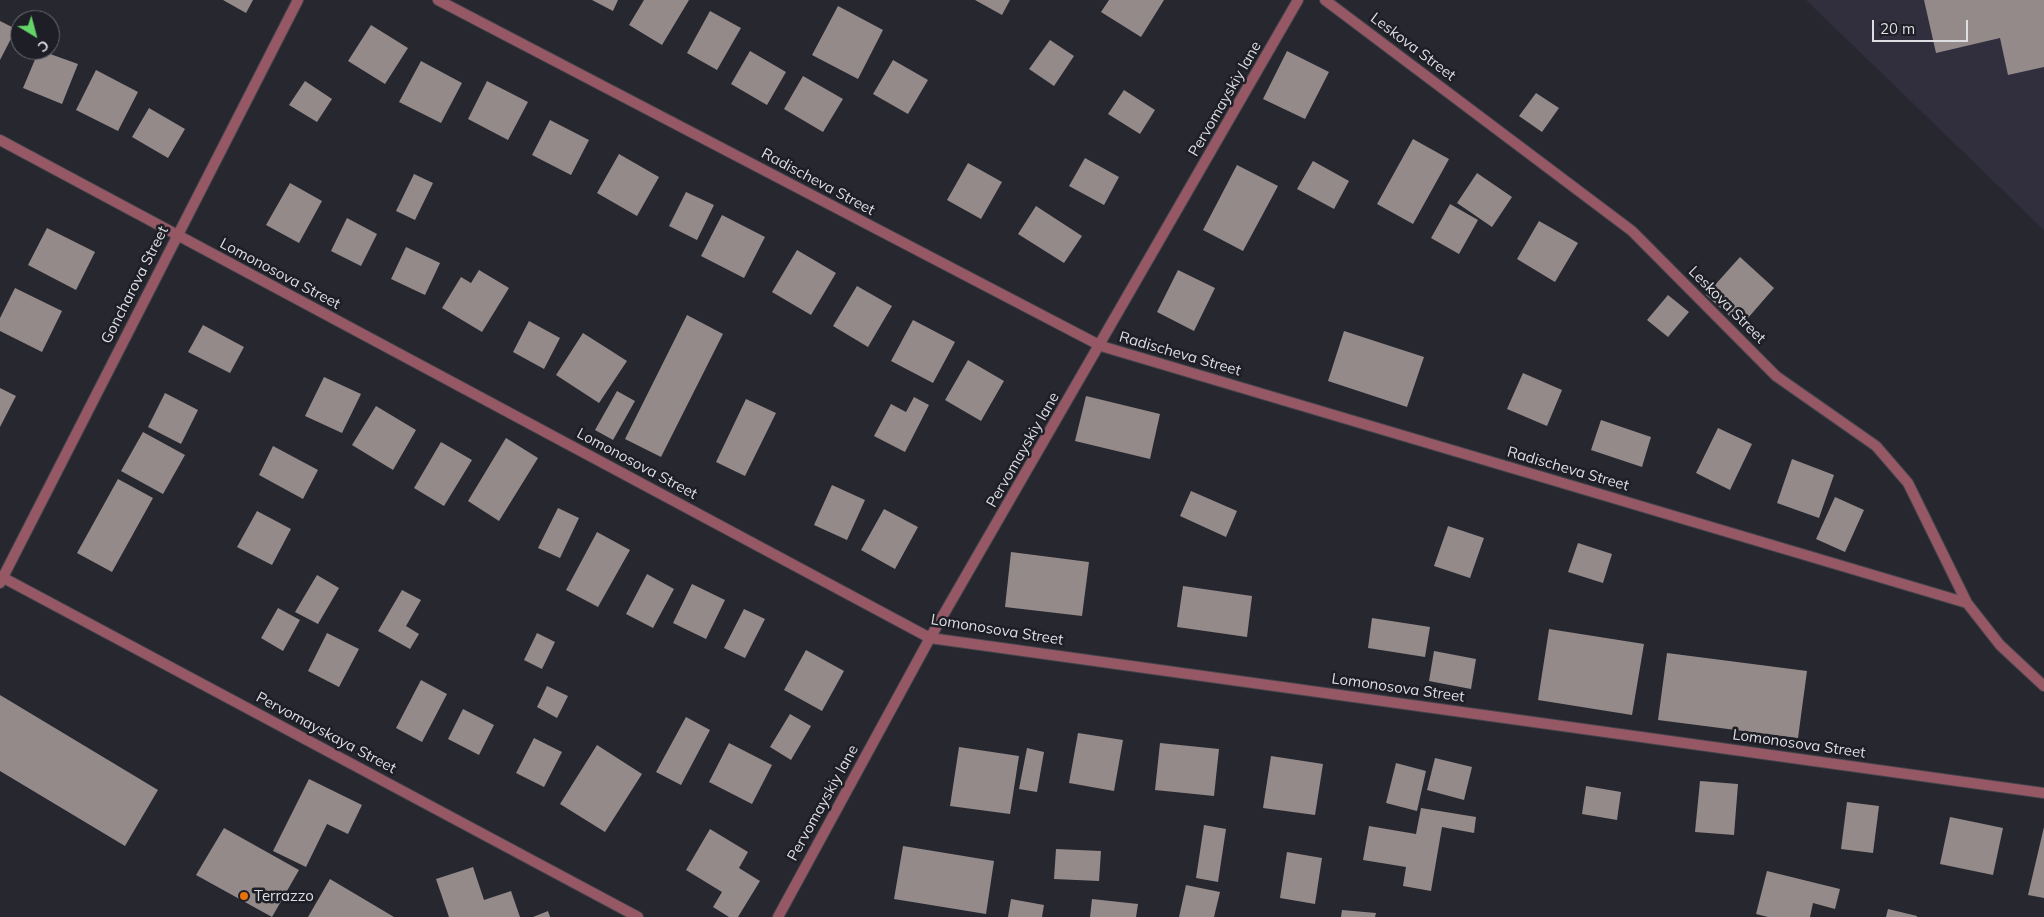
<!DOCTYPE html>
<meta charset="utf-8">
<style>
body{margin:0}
#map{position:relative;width:2044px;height:917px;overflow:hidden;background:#27282f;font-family:Mulish,sans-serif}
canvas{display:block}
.north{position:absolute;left:10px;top:10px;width:50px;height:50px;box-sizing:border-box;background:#1e1f26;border:1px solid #6a6b71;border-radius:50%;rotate:143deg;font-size:14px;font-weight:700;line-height:20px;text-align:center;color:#dddee2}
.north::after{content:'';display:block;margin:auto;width:18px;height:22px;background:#64d468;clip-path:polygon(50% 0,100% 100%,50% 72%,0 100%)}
.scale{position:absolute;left:1872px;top:20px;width:96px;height:22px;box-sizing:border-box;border:2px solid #dddee2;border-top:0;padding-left:6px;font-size:15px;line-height:18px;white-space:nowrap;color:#dddee2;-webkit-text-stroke:4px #1e1f26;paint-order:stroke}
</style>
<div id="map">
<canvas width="2044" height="917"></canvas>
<div class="north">С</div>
<div class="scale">20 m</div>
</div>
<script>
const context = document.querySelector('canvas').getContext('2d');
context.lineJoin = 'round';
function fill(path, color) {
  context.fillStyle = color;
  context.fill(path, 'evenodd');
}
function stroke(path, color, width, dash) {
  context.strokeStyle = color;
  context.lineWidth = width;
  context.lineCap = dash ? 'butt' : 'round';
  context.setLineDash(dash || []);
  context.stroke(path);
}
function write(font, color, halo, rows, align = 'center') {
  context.font = font + ' Mulish,sans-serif';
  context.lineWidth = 5;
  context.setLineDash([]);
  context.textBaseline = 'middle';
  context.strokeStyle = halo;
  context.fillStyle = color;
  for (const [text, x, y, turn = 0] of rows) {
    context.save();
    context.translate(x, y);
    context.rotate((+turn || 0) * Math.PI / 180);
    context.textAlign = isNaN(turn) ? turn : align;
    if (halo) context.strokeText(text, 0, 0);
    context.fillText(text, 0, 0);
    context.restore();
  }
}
fill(new Path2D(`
 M1806,0h238v230z`), '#312e3e');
fill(new Path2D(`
 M223,0h30l-7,13z
 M592,0h26l-5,11z
 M644,0h45l-27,45 -33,-20z
 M975,0h35l-8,15z
 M1109,0h55l-23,37 -40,-25z
 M1924,0h120v67l-36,8 -8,-37 -64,15z
 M838,6l45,24 -25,49 -46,-24z
 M710,11l31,17 -24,42 -30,-17z
 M0,21l16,8 -16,31z
 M371,25l37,23 -23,36 -37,-23z
 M1050,40l24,16 -20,30 -25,-17z
 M39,50l39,14 -16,40 -39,-16z
 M750,51l36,21 -19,33 -36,-21z
 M1287,51l42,21 -24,47 -42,-20z
 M893,60l35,20 -20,34 -35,-20z
 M421,61l41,22 -21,40 -42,-21z
 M96,70l42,22 -20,39 -42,-21z
 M803,76l40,23 -20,33 -39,-23z
 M305,81l27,18 -15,23 -28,-17z
 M487,81l41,21 -20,38 -40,-21z
 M1124,90l31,20 -15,24 -32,-20z
 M1536,93l23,15 -17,24 -23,-16z
 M149,108l36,21 -17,29 -36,-21z
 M550,120l39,20 -18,35 -39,-20z
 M1413,139l36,20 -36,65 -36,-20z
 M619,154l40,23 -22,39 -40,-23z
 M1085,158l34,19 -15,28 -35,-19z
 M1313,161l36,20 -15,28 -37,-20z
 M968,163l34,19 -21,37 -34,-19z
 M1237,165l41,21 -35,65 -40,-21z
 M1477,173l35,24 -20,30 -35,-24z
 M414,174l19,9 -18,37 -19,-9z
 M290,183l32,18 -23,42 -33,-18z
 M686,192l28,13 -17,35 -28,-14z
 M1450,204l28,16 -19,34 -28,-16z
 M1036,206l46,30 -18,27 -46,-29z
 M722,215l43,22 -21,41 -43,-22z
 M347,218l30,16 -16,32 -30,-15z
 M1539,221l39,22 -23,39 -38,-23z
 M47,228l48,24 -19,38 -48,-25z
 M406,247l34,16 -15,32 -34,-16z
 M797,250l39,23 -25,42 -39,-23z
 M1740,257l34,31 -33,38 -35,-31z
 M479,270l30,18 -27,44 -40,-24 19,-31 10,6z
 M1178,270l37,18 -21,43 -37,-19z
 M857,286l35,20 -24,41 -35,-21z
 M15,288l47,23 -20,41 -42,-21v-13z
 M1668,295l21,17 -21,25 -21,-17z
 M687,315l36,19 -62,123 -36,-18z
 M913,320l42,22 -22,41 -42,-22z
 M529,321l31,17 -16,31 -31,-17z
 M203,325l41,22 -14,26 -42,-21z
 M1344,331l80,26 -17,50 -79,-26z
 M583,333l44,28 -28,42 -43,-28z
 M968,360l36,21 -23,40 -36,-21z
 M1523,373l39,17 -15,36 -40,-17z
 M324,377l37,17 -19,39 -37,-17z
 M0,388l16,8 -16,31z
 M617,391l18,10 -22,39 -18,-10z
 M165,393l33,17 -17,34 -33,-17z
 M1086,396l74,18 -10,45 -75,-18z
 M914,397l15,8 -24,47 -31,-16 17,-32 15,8z
 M746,399l30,14 -31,63 -29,-14z
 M376,406l40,24 -23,40 -41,-25z
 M1601,420l50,17 -9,30 -51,-17z
 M1718,428l34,16 -22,46 -34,-17z
 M143,432l42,23 -22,39 -42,-23z
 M506,438l32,20 -39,63 -31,-20z
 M441,442l31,18 -28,46 -30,-18z
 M273,446l45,24 -15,29 -44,-24z
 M1792,459l42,16 -15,43 -42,-15z
 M118,479l35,19 -41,74 -35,-19z
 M832,485l33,15 -18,40 -33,-15z
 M1191,491l46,20 -11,26 -46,-21z
 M1835,497l29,13 -19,42 -29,-13z
 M558,508l21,10 -19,40 -22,-10z
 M884,509l34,18 -23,42 -34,-19z
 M257,511l34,18 -19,36 -35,-18z
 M1448,526l36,12 -14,40 -36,-12z
 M597,532l33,18 -32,57 -32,-17z
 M1578,543l34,11 -9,29 -35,-11z
 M1011,552l78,10 -7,54 -77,-9z
 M647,574l27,15 -21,39 -27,-14z
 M317,575l22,13 -21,36 -23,-12z
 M692,584l33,16 -19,39 -33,-16z
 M1183,586l69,10 -5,41 -70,-10z
 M402,590l19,10 -15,26 13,8 -9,15 -32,-18z
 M278,608l22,12 -17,31 -22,-13z
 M744,609l21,10 -20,39 -21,-10z
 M1372,618l58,9 -5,30 -57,-9z
 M1549,629l95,15 -12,71 -94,-15z
 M327,633l32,16 -20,38 -31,-16z
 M537,633l18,9 -13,27 -18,-9z
 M806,650l38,21 -22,40 -38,-21z
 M1434,651l42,8 -5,30 -42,-8z
 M1667,653l140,18 -9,67 -140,-18z
 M421,680l26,14 -25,48 -26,-14z
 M547,686l21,10 -11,22 -20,-11z
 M0,695l158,95 -33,56 -125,-75z
 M463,709l31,16 -15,30 -31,-16z
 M790,714l21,12 -20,34 -21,-13z
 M686,717l24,13 -29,55 -25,-13z
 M1078,733l45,7 -9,51 -45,-8z
 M534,738l28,14 -18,35 -28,-14z
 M729,743l43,22 -20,39 -43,-22z
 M1160,743l59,6 -5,47 -59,-6z
 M597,745l45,29 -37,58 -45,-28z
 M959,747l60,9 -9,58 -60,-8z
 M1027,748l17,4 -7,40 -18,-3z
 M1271,756l52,8 -8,51 -52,-7z
 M1435,758l37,9 -8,33 -37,-10z
 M1396,763l30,8 -9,40 -31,-8z
 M309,779l53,26 -14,29 -21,-10 -21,43 -33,-16z
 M1700,781l38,3 -4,51 -39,-3z
 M1586,786l35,6 -4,28 -35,-6z
 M1847,802l32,4 -6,47 -32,-4z
 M1421,808l55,9 -2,16 -32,-6 -11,64 -28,-5 3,-19 -43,-7 6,-34 47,8z
 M1950,817l53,11 -10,47 -53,-11z
 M1204,825l22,4 -8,53 -22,-4z
 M2044,827v71l-16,-3z
 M224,828l75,42 -27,47 -76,-42z
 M710,829l38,23 -9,16 21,13 -22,36h-9l-16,-10 9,-15 -36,-22z
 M903,846l91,15 -8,53 -92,-15z
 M1056,849l45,2 -2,30 -45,-2z
 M1287,852l35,6 -7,46 -35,-6z
 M473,867l11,33 27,-9 9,26h-71l-13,-38z
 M1767,871l73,18 -5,20 -22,-6 -3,14h-42l-12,-3z
 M330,879l64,38h-86z
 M1186,885l34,7 -6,25h-35z
 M1011,899l33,6 -2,12h-34z
 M1092,899l46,5 -2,13h-46z
 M1888,909l29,7v1h-31z
 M1342,910l34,3 -1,4h-34z
 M548,911l2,6h-17z`), '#958a8a');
const minor = new Path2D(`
 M438,0l663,346 866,257
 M1325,0l307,231 144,145 100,70 32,37 59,120 33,42 44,41
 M0,140l930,498 1114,155
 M0,576l638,341
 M0,583l298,-583
 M778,917l152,-279 368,-638`);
stroke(minor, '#44454c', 12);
stroke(minor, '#975865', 10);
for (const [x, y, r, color] of [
 [244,896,5,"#e8710a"]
]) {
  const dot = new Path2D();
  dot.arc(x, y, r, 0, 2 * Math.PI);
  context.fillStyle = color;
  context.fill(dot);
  stroke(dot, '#1e1f26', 2);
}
write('15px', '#dddee2', '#1e1f26', [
 ["Leskova Street",1413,47,37],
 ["Pervomayskiy lane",1225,99,-60],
 ["Radischeva Street",818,182,28],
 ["Lomonosova Street",280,274,28],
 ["Goncharova Street",135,285,-63],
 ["Leskova Street",1727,305,45],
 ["Radischeva Street",1180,354,16],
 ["Pervomayskiy lane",1023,450,-60],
 ["Lomonosova Street",637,464,28],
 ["Radischeva Street",1568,469,16],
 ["Lomonosova Street",997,630,9],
 ["Lomonosova Street",1398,688,8],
 ["Pervomayskaya Street",326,733,28],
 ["Lomonosova Street",1799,744,8],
 ["Pervomayskiy lane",823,803,-61]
]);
write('15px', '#dddee2', '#1e1f26', [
 ["Terrazzo",254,896]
], 'left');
</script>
